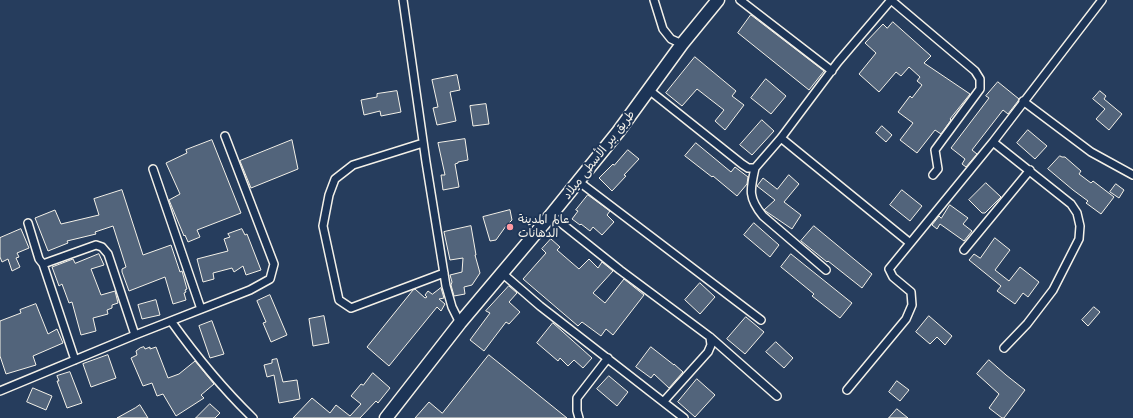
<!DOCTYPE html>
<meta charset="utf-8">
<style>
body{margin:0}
canvas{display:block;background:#263d5d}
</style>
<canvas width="1133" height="418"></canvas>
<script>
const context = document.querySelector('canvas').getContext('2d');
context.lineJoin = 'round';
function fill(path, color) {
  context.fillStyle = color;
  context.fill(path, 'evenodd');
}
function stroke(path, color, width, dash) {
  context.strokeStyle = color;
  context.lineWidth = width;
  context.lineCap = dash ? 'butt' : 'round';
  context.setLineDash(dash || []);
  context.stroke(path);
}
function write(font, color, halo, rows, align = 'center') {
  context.font = font + ' "Comic Neue","Playpen Sans Arabic",sans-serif';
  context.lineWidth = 4;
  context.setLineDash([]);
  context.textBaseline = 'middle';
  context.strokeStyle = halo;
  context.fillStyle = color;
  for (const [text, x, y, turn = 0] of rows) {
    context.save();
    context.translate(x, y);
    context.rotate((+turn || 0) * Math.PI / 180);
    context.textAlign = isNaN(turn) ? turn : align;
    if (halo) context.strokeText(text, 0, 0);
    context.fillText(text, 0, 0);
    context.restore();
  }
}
const building = new Path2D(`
 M751,15l73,56 -15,19 -71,-57z
 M893,22l38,34 -7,7 46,31 -20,25 1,1 -10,14 -6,-4 -18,23 -17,-13 13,-17 -15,-11 12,-16 2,2 10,-13 -5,-4 3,-4 -11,-10 -8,9 -5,-4 -17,20 -20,-18 17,-21 -11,-10 18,-19 4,4z
 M695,57l41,34 -4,5 12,9 -19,25 -10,-9 9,-11 -27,-21 -15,17 -16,-13z
 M457,75l3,15 -10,2 6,29 -19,4 -4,-17 5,-1 -6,-27z
 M766,79l20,17 -15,18 -20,-16z
 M998,82l21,17 -1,2 -10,13 -5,-4 -31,40 5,4 -11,13 -4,-3 3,-5 -14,-11 38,-50 -3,-2z
 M397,91l4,21 -20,4 -1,-5 -16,4 -3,-15 16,-3v-3z
 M1100,91l6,5 -2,3 18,15 -13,16 -13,-11 9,-10 -12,-10z
 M486,104l3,20 -16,2 -3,-20z
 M762,120l12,11 -22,24 -12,-10z
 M882,126l10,9 -6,7 -10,-9z
 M1028,130l19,16 -12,13 -18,-16z
 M465,139l3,21 -10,2v1l-3,1 4,23 -16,3 -2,-15h4l-7,-32z
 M212,140l29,73 -44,17 3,7 -12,5 -3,-7 -1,1 -15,-36 11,-6 -14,-31 21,-10 -1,-3z
 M292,140l6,29 -47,19 -11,-27z
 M696,143l35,29 4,-5 13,10 -1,7 -10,12 -24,-20 -1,1 -27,-21z
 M628,150l11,9 -15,16 2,1 -14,15 -13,-13 14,-14 1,1z
 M1060,156l2,1h3l16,14 -2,3 12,9 2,-2 21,16 -13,17 -15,-11 2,-2 -15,-11 -25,-21z
 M789,175l10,9 -15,18 17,13 -9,14 -28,-19 11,-10 -18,-14 6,-8 14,11z
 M986,183l15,14 -16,16h-3l-13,-13z
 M1116,184l8,6 -5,8 -9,-6z
 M122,190l21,65 28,-10 9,27 2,-1 5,18 -2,1 1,2 -2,1 2,7 -13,4 -8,-27 -36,14 -7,-19v-3l4,-2 -13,-41 -18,6 1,2 -29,7 1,2 -20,8 -13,-33 20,-8 6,14 38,-9 -5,-16z
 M902,190l20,16 -12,15 -20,-16z
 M588,195l22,16 -3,4 7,7 -12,13 -9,-8 -3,4 -9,-7 -1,1 -8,-6 6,-8 -2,-1z
 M950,205l18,13 -5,6 9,7 -8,10 -24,-17 -3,5 -5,-4 7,-9 2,2z
 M510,210l2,10 -6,6 -10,14 -6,1 -7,-24z
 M754,223l25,22 -9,12 -26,-22z
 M471,226l5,29h-1l5,18 -8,12 -8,2 1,7 -11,2 -3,-11 1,-3 -2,-7 12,-3 1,-14 -13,2 -6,-28z
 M814,226l58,48 -10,14 -34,-27 -1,1 -26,-21z
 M21,229l8,19 -12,5 2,4 -3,1 4,9 -8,4 -4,-12 -6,3 -2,-5v-19z
 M242,229l3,6 2,-1 14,36 -15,5 -3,-9 -9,6 -2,-4 -19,5 1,6 -11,3 -6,-23 31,-8 -4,-12 6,-2 -2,-3z
 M995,238l15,12 -15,20 14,11 11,-14 19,15 -11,15 -5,-4 -8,11 -18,-13 4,-5 -32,-26 5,-6 6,4z
 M551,239l9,8 -3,3 22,19 10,-10 9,9 4,-6 11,9 -20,22 12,10 19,-24 20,16 -31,40 -7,-6 -5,7 -19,-14 -4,4 -55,-47 23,-26 -4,-4z
 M99,254l5,11 -13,4 10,26 14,-4 3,12 -6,2v3l-5,2 1,4 -15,4 3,13 -15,4 -9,-33 -3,1 -7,-19 -3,2 -7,-19 21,-8 2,4z
 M791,254l61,49 -12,15 -28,-22 2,-2 -33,-27z
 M700,283l15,14 -15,17 -15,-14z
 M509,286l8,7 -8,9 11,10 -11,12 -3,-2 -22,29 -14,-11 20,-27 -4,-2z
 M441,288l3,10 -5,1 6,5 -4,7 -4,-4 -48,59 -22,-19 46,-57 2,-1 10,9 2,-1 -2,-2 3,-4 4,3z
 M270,295l17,40 -16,7 -8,-19 3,-1 -9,-21z
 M156,300l4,15 -18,4 -4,-14z
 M36,304l12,30 9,-5 6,14 -30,13 3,9 -30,9 -6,-18v-35l21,-8 -1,-3z
 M1094,307l6,5 -12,14 -6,-6z
 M324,316l5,27 -16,3 -4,-27z
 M929,316l23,20 -7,9 -8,-8 -7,7 -14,-12z
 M746,317l18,15 -19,22 -18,-15z
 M212,321l12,33 -14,4 -11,-32z
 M553,323l39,35 -9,10 -9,-8 -6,6 -8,-8 -2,3 -21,-18z
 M776,342l17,16 -9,10 -18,-16z
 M144,347l1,2 5,-2v2l6,-2 12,31 11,-4 16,-13 19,23 -13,11 3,3 -28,18 -13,-22 -6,2 -5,-13 -9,3 -12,-28 6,-3 -1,-4 4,-3z
 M651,347l23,18v-1l9,8 -14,16 -15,-14 -3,4 -15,-11z
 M108,355l8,23 -25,9 -8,-23z
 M489,355l78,63h-152l14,-16 13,11z
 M277,359l6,23 14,-2 3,19 -21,4 -5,-28 -7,2 -3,-12 8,-2v-3z
 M989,360l17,15 19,15 -21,28h-2l-13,-10 10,-14 -22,-20z
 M70,372l12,31 -15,5 -10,-27h2l-2,-5z
 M373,373l17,15 -12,15 -2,-2 -16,17h-67l19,-20 18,15 6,-8 14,11 11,-12 -10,-8 10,-12 2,1z
 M609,376l19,16 -11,14 -20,-17z
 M697,379l18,16 -20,22 -17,-15z
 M897,381l12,9 -9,11 -11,-9z
 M33,388l19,8 -6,14 -19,-8z
 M210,404l10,9 -5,5h-19z
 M140,405l8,13h-31l18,-10z
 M897,409l11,9h-19z`);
fill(building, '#52647b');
stroke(building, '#f4f1e8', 1);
const minor = new Path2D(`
 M403,0l23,162 20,124 6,21 8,16
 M654,0l9,29 8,10 11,5
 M740,0l92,71
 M891,0l84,71 5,8v10l-45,61 3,19 -5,6
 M649,90l93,74 6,4h7l26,-30 57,-76 53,-62
 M1023,101l68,51 42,23
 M781,138l129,105
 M993,142l78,62 6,9 3,13 -1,13 -26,51 -26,34 -23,24
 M423,143l-70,22 -18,14 -6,16 -6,31 16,74 12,8 93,-35
 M755,168c-5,22 -7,30 8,48l63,54
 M153,169l48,140
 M578,181l183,139
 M551,215l69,55 90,67 67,59
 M28,223l11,36 4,5 53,-19 6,2 6,7 27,81
 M964,250l66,-80
 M43,264l32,96
 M502,273l38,33 144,112
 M171,321c25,35 51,67 82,97
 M847,390l59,-71 6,-14 -1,-13 -18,-15 -4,-8 104,-127 109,-142
 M0,391l135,-56 115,-45 20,-11 4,-15 -49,-128
 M664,401l44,-49 3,-7 -1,-8
 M579,418l-2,-7v-13l31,-40`);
const primary = new Path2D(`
 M386,418l74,-95 91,-108 67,-83 64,-88 36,-44`);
stroke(minor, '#f4f1e8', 10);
stroke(primary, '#f4f1e8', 15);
stroke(minor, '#1d3557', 7);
stroke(primary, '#1d3557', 12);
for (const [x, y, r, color] of [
 [510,227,4,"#ff9aa2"]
]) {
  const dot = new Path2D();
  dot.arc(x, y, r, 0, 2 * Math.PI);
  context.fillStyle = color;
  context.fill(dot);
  stroke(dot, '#1d3557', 1.5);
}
write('12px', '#f4f1e8', '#1d3557', [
 ["طريق بير الأسطى ميلاد",599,155,-52]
]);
write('12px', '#f4f1e8', '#1d3557', [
 ["عالم المدينة",518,220],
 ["الدهانات",518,234]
], 'left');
</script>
